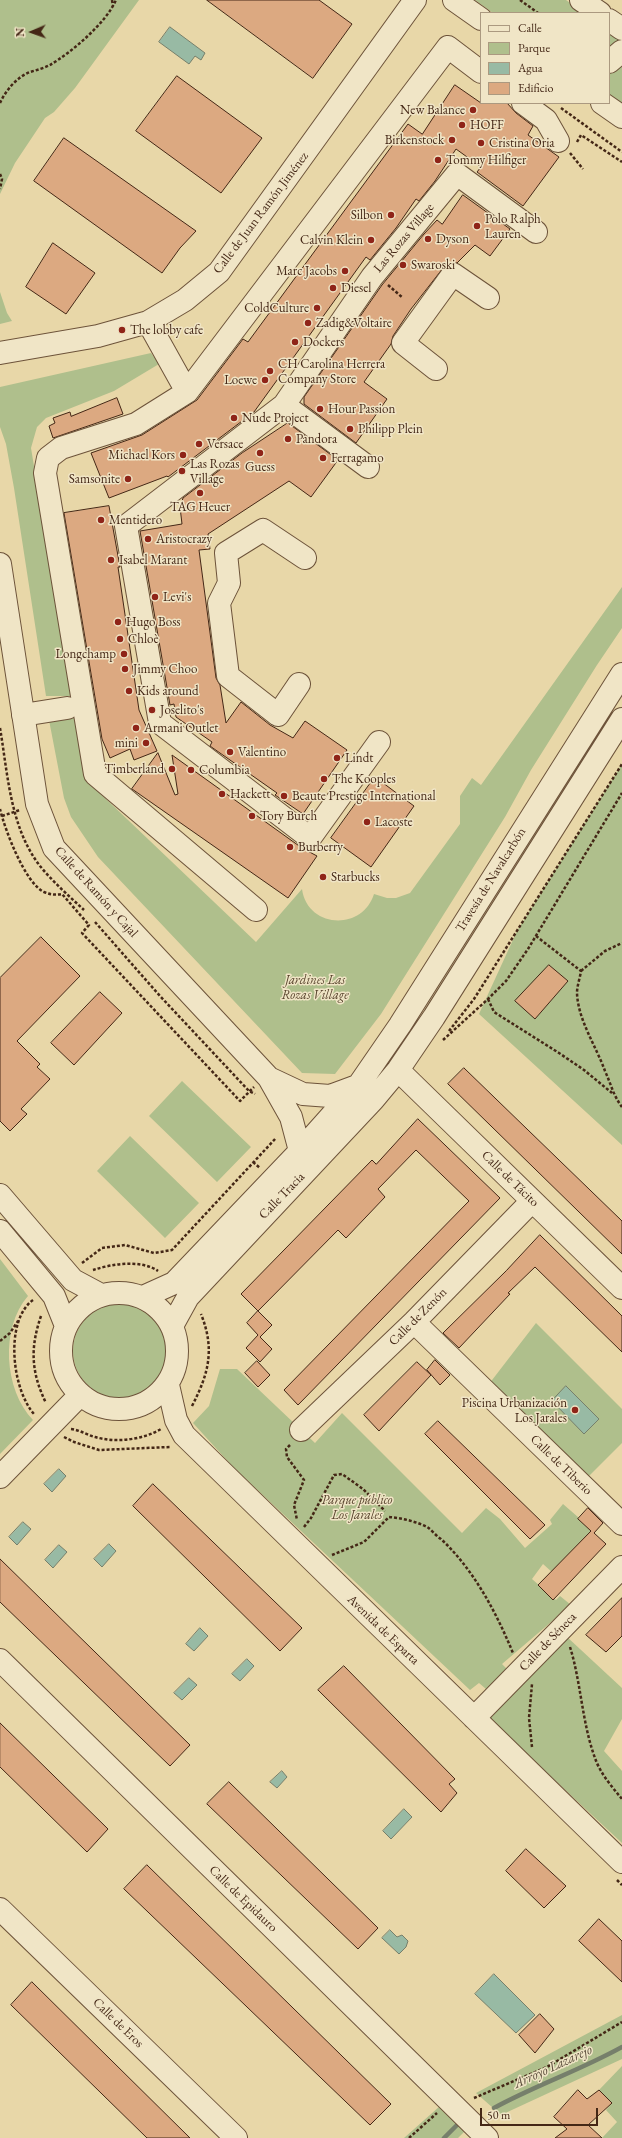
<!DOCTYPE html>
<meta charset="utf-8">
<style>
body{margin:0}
#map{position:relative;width:622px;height:2138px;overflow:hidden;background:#e8d7a8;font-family:"EB Garamond",serif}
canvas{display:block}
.legend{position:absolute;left:480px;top:12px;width:130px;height:92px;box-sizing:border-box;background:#f0e5c6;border:1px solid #ab9980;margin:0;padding:5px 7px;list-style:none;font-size:12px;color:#442716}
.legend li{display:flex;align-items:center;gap:8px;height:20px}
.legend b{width:20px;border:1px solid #ab9980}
.north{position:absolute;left:12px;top:12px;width:40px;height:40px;-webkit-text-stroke:3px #f0e5c6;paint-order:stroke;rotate:268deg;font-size:11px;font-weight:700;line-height:16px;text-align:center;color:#442716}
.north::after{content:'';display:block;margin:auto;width:14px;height:18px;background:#442716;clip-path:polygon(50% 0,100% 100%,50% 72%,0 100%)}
.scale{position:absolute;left:480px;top:2108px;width:118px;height:18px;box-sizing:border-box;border:2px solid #442716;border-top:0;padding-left:5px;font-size:12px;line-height:14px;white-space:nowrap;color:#442716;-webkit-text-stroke:3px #f0e5c6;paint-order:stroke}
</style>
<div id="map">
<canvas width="622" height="2138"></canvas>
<ul class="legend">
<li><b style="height:5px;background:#f0e5c6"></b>Calle</li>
<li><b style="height:11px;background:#afbf8c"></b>Parque</li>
<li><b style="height:11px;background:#98baa4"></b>Agua</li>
<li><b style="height:11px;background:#dca981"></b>Edificio</li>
</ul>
<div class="north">N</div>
<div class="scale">50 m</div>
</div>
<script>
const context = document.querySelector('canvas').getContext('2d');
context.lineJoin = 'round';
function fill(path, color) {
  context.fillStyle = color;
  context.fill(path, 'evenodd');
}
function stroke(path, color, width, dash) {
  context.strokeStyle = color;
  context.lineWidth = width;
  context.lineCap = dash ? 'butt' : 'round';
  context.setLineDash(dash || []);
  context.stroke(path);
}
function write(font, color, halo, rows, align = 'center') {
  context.font = font + ' "EB Garamond",serif';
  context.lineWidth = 3;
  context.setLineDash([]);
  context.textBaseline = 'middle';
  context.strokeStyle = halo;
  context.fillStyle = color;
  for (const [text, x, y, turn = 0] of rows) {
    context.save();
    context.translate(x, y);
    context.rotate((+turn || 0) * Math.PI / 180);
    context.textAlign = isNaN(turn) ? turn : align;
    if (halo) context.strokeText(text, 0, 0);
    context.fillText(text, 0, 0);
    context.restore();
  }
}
fill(new Path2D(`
 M0,0h139l-64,88 -21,24 -9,6 -30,45 -15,31z
 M475,0h91l18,13h-91z
 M609,31l13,10v65l-13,-9z
 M0,292l7,21 5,8 -12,3z
 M151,353l8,11 -45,27 -68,27 -9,9 -6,21 41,248h-26l-32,-208 -8,-44 -6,-17v-40z
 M622,587v41l-25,37 -66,105 -26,47 -124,197 -46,60 -33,-1 -204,-216 -27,-40 -7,-19 -15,-78 26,-5 10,64 171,163 46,-53c5,39 60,43 72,5l13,4h9l14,-5 50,-69v-28l12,-18 9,7z
 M622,764v381l-143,-131 38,-83z
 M182,1081l69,66 -34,35 -68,-66z
 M130,1136l69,67 -34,35 -68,-67z
 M0,1259l28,37c-28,32 -24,94 5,124l-33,34z
 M73 1351a47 47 0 1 1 94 0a47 47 0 1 1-94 0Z
 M536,1323l86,86v34l-33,33 -100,-92z
 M220,1369h17l78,74 27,-30 120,120 24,-25 14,11 25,29 27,-24 -2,-4 13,-16 31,27 -41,42 -10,-9 -11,15 24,21 4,-4 11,9 -69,59 5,5 -21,20 -7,-6 -9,7 -237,-223 -40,-44 16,-17z
 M566,1636l56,52v31l-18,32 18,20v72l-134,-125z
 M622,2015v44l-121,56 -25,-22z
 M622,2066v72h-20l15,-16 -11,-12 6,-7 -13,-13z
 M440,2106l25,25 -7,7h-54z`), '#afbf8c');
const water = new Path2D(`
 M170,27l35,26 -4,7 -6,-4 -6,8 -30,-22z
 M566,1386l33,33 -15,15 -32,-33z
 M59,1469l7,7 -14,16 -8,-8z
 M23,1522l8,7 -14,16 -8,-8z
 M109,1544l7,7 -14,16 -8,-8z
 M59,1545l8,7 -14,16 -8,-8z
 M200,1628l8,8 -14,15 -8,-7z
 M247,1659l7,7 -14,15 -8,-7z
 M189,1678l8,7 -15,15 -8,-7z
 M282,1771l5,6 -10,11 -7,-6z
 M404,1809l8,8 -21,22 -8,-8z
 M390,1930l7,7 5,-2 6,6 -2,6 -7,7 -17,-16z
 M494,1974l41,41 -19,18 -41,-39z`);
fill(water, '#98baa4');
stroke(water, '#767f6b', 1);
stroke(new Path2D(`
 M494,2108c42,-23 87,-38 128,-61
 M444,2138l13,-13`), '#767f6b', 4.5);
const building = new Path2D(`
 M207,0h112l33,24 -39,54z
 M177,76l85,62 -41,55 -85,-62z
 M455,85l26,18h26l9,10 17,13 -5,9 31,22 -36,49 -46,-34 4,-5 -25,-18 -21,32 -16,20 -3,-2 -20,29 -26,32 -4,-3 -112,155 -86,65 -1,-1 -58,22 -18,-45 51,-18 55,-35 46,-61 5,3 160,-218 14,10z
 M64,138l132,93 -16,17 -18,25 -128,-92z
 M463,195l47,34 -20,27 -15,-11 -18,18h-10l-36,46 -18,27 -2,8 -27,38 23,17 -31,44 -52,-39v-7l78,-112 42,-51 13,-14 5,4z
 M53,243l42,30 -29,41 -40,-27z
 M117,398l6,16 -70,24 -4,-12 6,-3 -2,-5 17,-6 1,4z
 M288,423l50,37 -27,37 -22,-16 -81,53 2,15 -11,1 17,128 4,7 6,38 15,-21 29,23 23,13 12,-17 42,29 -44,64 -28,-19 2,-2 -67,-47 2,-4 -36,-25 -2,-13 -4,1 -30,-174 42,-7 -2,-17 3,-9 59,-45z
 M109,506l11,61h-2l21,143 18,41 -23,9 -4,-11 -20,9 -8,-19 -38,-226z
 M158,753l17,42 3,-1 -6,-39 130,93 15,8 -29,42 -156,-109z
 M375,777l39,29 -43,61 -40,-29z
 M41,937l39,39 -63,65 23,23 -3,3 13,12 -29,30 6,5 -17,17 -10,-10v-143z
 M549,965l19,16 -33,38 -20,-18z
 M100,992l22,21 -48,52 -23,-22z
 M464,1068l158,153v33l-174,-170z
 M418,1119l82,79 -202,207 -14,-15 185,-189 -53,-51 -38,39 7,8 -39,41 -8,-8 -80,81 -17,-17 131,-134 4,4z
 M540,1235l82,81v36l-87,-85 -27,26 2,1 -51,54 -16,-15 63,-62z
 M258,1311l14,14 -12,12 12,12 -12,13 -14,-14 12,-13 -11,-12z
 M435,1360l15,15 -10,10 -13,-15z
 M257,1361l13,14 -12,12 -13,-14z
 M417,1362l14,13 -52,56 -15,-16z
 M438,1421l107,104 -15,14 -105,-105z
 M153,1484l149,144 -22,23 -147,-145z
 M588,1508l15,15 -9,10 12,11 -53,56 -15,-15 53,-54 -13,-12z
 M0,1559l190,186 -20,21 -170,-164z
 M622,1598v38l-16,16 -20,-17z
 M344,1666l111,113 -6,5 8,9 -16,19 -123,-122z
 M0,1723l108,106 -21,23 -87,-85z
 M229,1782l149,146 -20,21 -151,-145z
 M526,1849l40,37 -22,22 -38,-37z
 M147,1865l244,239 -21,21 -246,-236z
 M599,1919l23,22v41l-43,-41z
 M32,1982l158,156h-43l-136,-133z
 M540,2014l14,15 -19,24 -16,-18z
 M578,2090l9,9 12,-9 13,13 -24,22 14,13h-47l12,-9 -13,-12z`);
fill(building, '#dca981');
stroke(building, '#442716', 1);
const minor = new Path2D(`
 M454,0l27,19
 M581,0l19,13
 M609,20l13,9
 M609,62l13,-11
 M523,103l23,17 12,21
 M602,103l20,14
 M148,322l39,70
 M0,353l98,-17 50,-14 37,-22 34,-28 196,-272
 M436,369l-33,-26 50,-69 35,24
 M284,405l84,62
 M0,564l37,240 17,44 215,230 22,39 9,34
 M299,684l-21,31 -50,-39 -9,-73 10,-20 -3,-30 37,-23 42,28
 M23,715l44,-7
 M379,742l-69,96 -150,-115 -34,-197 158,-121 88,-128 85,-103 79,58
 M256,910l-161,-136 -50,-301 3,-15 13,-10 75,-24 51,-32 261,-345 33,25
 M398,1070l224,218
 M269,1078l34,16 27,2 27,-10
 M0,1195l73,85 28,15
 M0,1231l54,65 12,30
 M61 1351a58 58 0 1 1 116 0a58 58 0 1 1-116 0Z
 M143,1297l31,-14 126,-132 58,-65 42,-61 222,-351
 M414,1322l208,202
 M172,1326l16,-29 185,-197 25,-30 36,-53 188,-298
 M168,1385l8,35 8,15 438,427
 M301,1430l113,-108 118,-121
 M0,1477l80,-82
 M0,1660l487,478
 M474,1718l148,-151
 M0,1909l236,229`);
stroke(minor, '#6d533a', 24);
stroke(new Path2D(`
 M112,0l1,6
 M520,0l18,13
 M0,103c6,-13 17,-26 30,-31 7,-2 14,-4 20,-7 22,-13 56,-42 66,-65
 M561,108l61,44
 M577,142l4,-7 41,27
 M570,153l13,16
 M0,174l2,5 -2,10
 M388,285l15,13
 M0,728c8,47 10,99 40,138 13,16 29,30 44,44
 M0,809c5,21 25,74 44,83 7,3 12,3 18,2l27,31 -7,8 158,168 14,-14
 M2,816l18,-6
 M95,922l65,74 89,95 6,3
 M536,936l45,35c-1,7 -4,15 -4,22 1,27 19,53 28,78 6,13 8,24 17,36
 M581,971l24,-20 17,-8
 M488,999l6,13 65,41 25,17 28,23
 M449,1031l25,-32 148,-235
 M443,1040l45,-41 18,-18 22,-32 94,-156
 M253,1162l7,6
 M82,1263l20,-15 23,-3 29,8 18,-3 104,-112
 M93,1270c19,-6 47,-11 65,1
 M33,1300c-29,21 -21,91 2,115
 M41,1316c-11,32 -10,56 5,87
 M0,1341l10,-8 8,-12
 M192,1406c17,-33 23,-57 9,-92
 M71,1429c9,1 16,6 24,8 21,6 47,3 66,-8
 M64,1437l10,5 25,8 71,-3
 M290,1445l-4,4 1,8 17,23 -10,25 3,15
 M304,1527l7,-9 23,-43 8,-1 21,15 22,22
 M332,1555l32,-13 25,-25c12,1 26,4 38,10 5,3 9,9 14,12 33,31 55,73 72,114
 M570,1647c11,35 12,76 25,111 5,15 17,29 27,41
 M532,1747l-3,-29 3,-34
 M617,1880l5,5
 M474,2098l73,-31 75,-45
 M409,2138l28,-25`), '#442716', 2.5, [3, 2]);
stroke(minor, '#f0e5c6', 22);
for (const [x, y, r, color] of [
 [473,110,4,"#8f2418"],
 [462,125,4,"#8f2418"],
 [452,140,4,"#8f2418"],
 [481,143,4,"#8f2418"],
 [438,160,4,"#8f2418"],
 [391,215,4,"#8f2418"],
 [477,226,4,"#8f2418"],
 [428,239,4,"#8f2418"],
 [371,240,4,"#8f2418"],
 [403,265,4,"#8f2418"],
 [345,271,4,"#8f2418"],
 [333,288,4,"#8f2418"],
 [317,308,4,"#8f2418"],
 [308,323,4,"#8f2418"],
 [122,330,4,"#8f2418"],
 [295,342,4,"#8f2418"],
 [270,371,4,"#8f2418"],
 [265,380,4,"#8f2418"],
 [320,409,4,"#8f2418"],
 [234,418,4,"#8f2418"],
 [350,429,4,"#8f2418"],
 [288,439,4,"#8f2418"],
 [199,444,4,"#8f2418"],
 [260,453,4,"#8f2418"],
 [183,455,4,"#8f2418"],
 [323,458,4,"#8f2418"],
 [182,471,4,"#8f2418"],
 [128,479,4,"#8f2418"],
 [200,493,4,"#8f2418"],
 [101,520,4,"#8f2418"],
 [148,539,4,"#8f2418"],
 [111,560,4,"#8f2418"],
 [155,597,4,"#8f2418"],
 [118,622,4,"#8f2418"],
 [120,639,4,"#8f2418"],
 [124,654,4,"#8f2418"],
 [125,669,4,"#8f2418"],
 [129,691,4,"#8f2418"],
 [152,710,4,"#8f2418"],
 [136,728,4,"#8f2418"],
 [146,743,4,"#8f2418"],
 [230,752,4,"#8f2418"],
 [337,758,4,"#8f2418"],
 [172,769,4,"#8f2418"],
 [191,770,4,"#8f2418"],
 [324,779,4,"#8f2418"],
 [222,794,4,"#8f2418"],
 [284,796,4,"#8f2418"],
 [252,816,4,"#8f2418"],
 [367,822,4,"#8f2418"],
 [290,847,4,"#8f2418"],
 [323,877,4,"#8f2418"],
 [575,1410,4,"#8f2418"]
]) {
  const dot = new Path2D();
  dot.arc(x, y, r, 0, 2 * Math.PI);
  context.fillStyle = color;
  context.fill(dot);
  stroke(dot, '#f0e5c6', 1.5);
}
write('13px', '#442716', '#f0e5c6', [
 ["New Balance",465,110,"right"],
 ["HOFF",470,125],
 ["Birkenstock",444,140,"right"],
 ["Cristina Oria",489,143],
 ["Tommy Hilfiger",446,160],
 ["Silbon",383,215,"right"],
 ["Polo Ralph",485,219],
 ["Lauren",485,234],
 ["Dyson",436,239],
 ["Calvin Klein",363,240,"right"],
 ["Swaroski",411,265],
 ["Marc Jacobs",337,271,"right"],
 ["Diesel",341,288],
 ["ColdCulture",309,308,"right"],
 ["Zadig&Voltaire",316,323],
 ["The lobby cafe",130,330],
 ["Dockers",303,342],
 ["CH Carolina Herrera",278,364],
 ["Company Store",278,379],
 ["Loewe",257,380,"right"],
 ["Hour Passion",328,409],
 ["Nude Project",242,418],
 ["Philipp Plein",358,429],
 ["Pandora",296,439],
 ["Versace",207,444],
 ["Michael Kors",175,455,"right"],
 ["Ferragamo",331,458],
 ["Las Rozas",190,464],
 ["Village",190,479],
 ["Guess",260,467,"center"],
 ["Samsonite",120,479,"right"],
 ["TAG Heuer",200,507,"center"],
 ["Mentidero",109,520],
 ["Aristocrazy",156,539],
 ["Isabel Marant",119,560],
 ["Levi's",163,597],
 ["Hugo Boss",126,622],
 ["Chloè",128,639],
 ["Longchamp",116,654,"right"],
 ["Jimmy Choo",133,669],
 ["Kids around",137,691],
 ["Joselito's",160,710],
 ["Armani Outlet",144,728],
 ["mini",138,743,"right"],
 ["Valentino",238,752],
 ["Lindt",345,758],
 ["Timberland",164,769,"right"],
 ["Columbia",199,770],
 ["The Kooples",332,779],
 ["Hackett",230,794],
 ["Beaute Prestige International",292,796],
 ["Tory Burch",260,816],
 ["Lacoste",375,822],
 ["Burberry",298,847],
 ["Starbucks",331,877],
 ["Piscina Urbanización",567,1403,"right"],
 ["Los Jarales",567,1418,"right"]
], 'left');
write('13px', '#442716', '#f0e5c6', [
 ["Calle de Juan Ramón Jiménez",261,213,-53],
 ["Las Rozas Village",404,238,-50],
 ["Travesía de Navalcarbón",491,880,-58],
 ["Calle de Ramón y Cajal",96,892,48],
 ["Calle de Tácito",510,1179,44],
 ["Calle Tracia",282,1196,-46],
 ["Calle de Zenón",418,1317,-45],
 ["Calle de Tiberio",561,1465,44],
 ["Avenida de Esparta",383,1630,44],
 ["Calle de Séneca",548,1642,-46],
 ["Calle de Epidauro",243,1899,44],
 ["Calle de Eros",118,2023,44]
]);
write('italic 13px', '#59452e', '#f0e5c6', [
 ["Jardines Las",315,980],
 ["Rozas Village",315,995],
 ["Parque público",357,1500],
 ["Los Jarales",357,1515]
]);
write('italic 14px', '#594c3a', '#f0e5c6', [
 ["Arroyo Lazarejo",553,2067,-25]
]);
</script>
